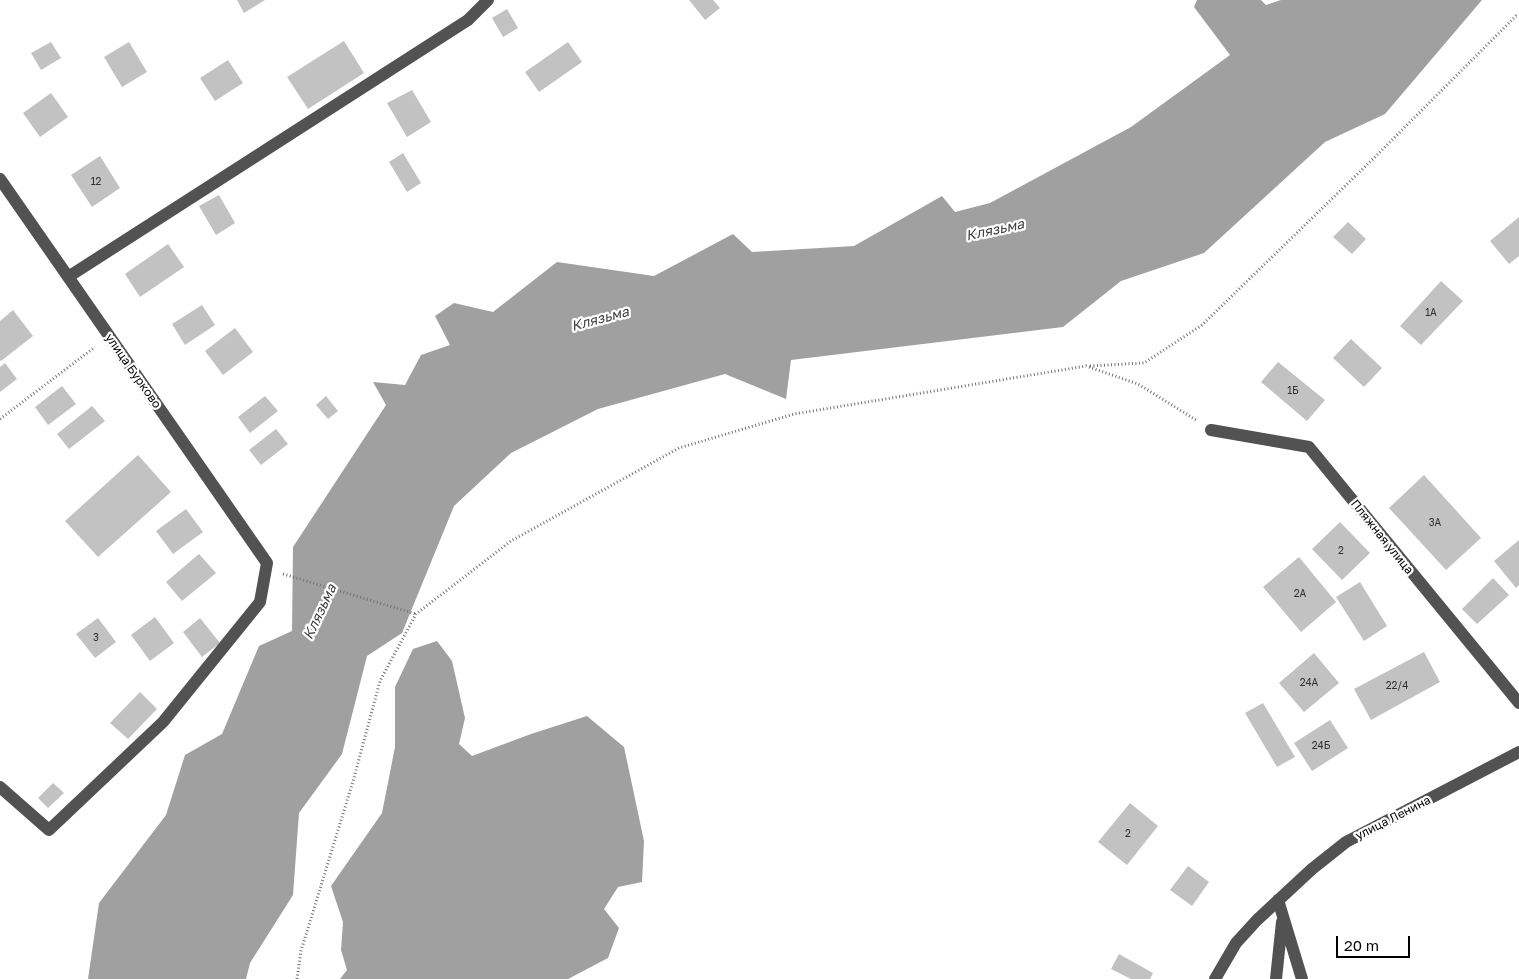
<!DOCTYPE html>
<meta charset="utf-8">
<style>
body{margin:0}
#map{position:relative;width:1519px;height:979px;overflow:hidden;background:#fff;font-family:"Golos Text",sans-serif}
canvas{display:block}
.scale{position:absolute;left:1336px;top:936px;width:74px;height:22px;box-sizing:border-box;border:2px solid #000;border-top:0;padding-left:6px;font-size:15px;line-height:18px;white-space:nowrap;color:#000;-webkit-text-stroke:4px #fff;paint-order:stroke}
</style>
<div id="map">
<canvas width="1519" height="979"></canvas>
<div class="scale">20 m</div>
</div>
<script>
const context = document.querySelector('canvas').getContext('2d');
context.lineJoin = 'round';
function fill(path, color) {
  context.fillStyle = color;
  context.fill(path, 'evenodd');
}
function stroke(path, color, width, dash) {
  context.strokeStyle = color;
  context.lineWidth = width;
  context.lineCap = dash ? 'butt' : 'round';
  context.setLineDash(dash || []);
  context.stroke(path);
}
function write(font, color, halo, rows, align = 'center') {
  context.font = font + ' "Golos Text",sans-serif';
  context.lineWidth = 4.5;
  context.setLineDash([]);
  context.textBaseline = 'middle';
  context.strokeStyle = halo;
  context.fillStyle = color;
  for (const [text, x, y, turn = 0] of rows) {
    context.save();
    context.translate(x, y);
    context.rotate((+turn || 0) * Math.PI / 180);
    context.textAlign = isNaN(turn) ? turn : align;
    if (halo) context.strokeText(text, 0, 0);
    context.fillText(text, 0, 0);
    context.restore();
  }
}
fill(new Path2D(`
 M1197,0h64l5,5 15,-5h201l-97,114 -60,28 -121,111 -83,28 -58,46 -272,33 -5,39 -61,-25 -127,35 -87,44 -57,53 -52,127 -35,23 -25,98 -43,59 -6,82 -43,68 -4,16h-158l11,-76 67,-88 19,-60 37,-21 37,-88 33,-15 1,-84 93,-142 -13,-23 32,3 16,-30 29,-10 -15,-29 19,-13 39,9 64,-50 97,14 79,-42 19,18 102,-6 88,-50 13,16 35,-9 141,-76 99,-72 -36,-48z
 M437,641l15,20 13,57 -6,26 13,12 59,-22 56,-18 37,31 20,94 -2,41 -24,5 -14,22 15,19 -11,30 -40,21h-228l7,-9 -6,-20 2,-28 -12,-36 51,-73 13,-66v-60l18,-38z`), '#a0a0a0');
fill(new Path2D(`
 M237,0h28l-21,13z
 M689,0h24l7,8 -15,12z
 M507,9l11,19 -15,9 -11,-19z
 M344,41l20,32 -56,36 -21,-32z
 M51,42l10,16 -20,12 -10,-17z
 M129,42l18,30 -25,15 -18,-30z
 M568,42l14,20 -43,30 -14,-20z
 M228,60l15,23 -28,18 -15,-23z
 M412,90l19,32 -24,15 -20,-34z
 M51,93l17,24 -28,20 -17,-24z
 M403,153l18,30 -14,9 -18,-30z
 M100,156l20,32 -28,19 -21,-32z
 M219,195l16,28 -19,12 -17,-29z
 M1519,217v39l-10,8 -19,-23z
 M1348,222l18,17 -14,15 -19,-17z
 M168,244l16,23 -44,30 -15,-23z
 M1441,281l22,20 -42,44 -21,-19z
 M202,305l13,20 -30,20 -13,-21z
 M13,310l20,26 -32,25 -1,-1v-39z
 M235,328l18,24 -30,23 -18,-24z
 M1351,339l31,29 -18,19 -31,-29z
 M1278,362l47,38 -18,21 -46,-39z
 M5,363l12,16 -17,13v-25z
 M62,386l14,18 -28,21 -13,-18z
 M265,396l13,15 -28,22 -12,-16z
 M326,396l12,15 -10,8 -12,-14z
 M92,406l13,15 -36,28 -12,-15z
 M276,429l12,15 -27,21 -12,-15z
 M138,455l33,37 -73,65 -33,-36z
 M1424,475l57,63 -35,32 -57,-62z
 M186,509l17,23 -30,22 -17,-23z
 M1340,522l30,31 -28,27 -30,-31z
 M1519,540v45l-3,3 -22,-27z
 M199,554l17,19 -34,28 -16,-19z
 M1299,557l37,45 -35,30 -38,-45z
 M1493,578l16,17 -32,29 -15,-15z
 M1360,582l27,44 -23,15 -28,-44z
 M155,617l19,26 -24,18 -19,-26z
 M98,618l18,24 -21,16 -19,-24z
 M200,618l20,25 -18,14 -19,-25z
 M1424,652l16,30 -69,38 -17,-31z
 M1314,653l25,30 -35,29 -25,-29z
 M140,692l17,17 -29,30 -18,-16z
 M1263,703l32,54 -18,10 -32,-54z
 M1330,720l18,28 -36,23 -18,-28z
 M53,783l11,10 -16,15 -10,-10z
 M1130,803l28,23 -31,39 -29,-23z
 M1188,866l21,16 -17,24 -22,-16z
 M1119,954l34,19 -3,6h-19l-20,-10z`), '#c2c2c2');
stroke(new Path2D(`
 M1090,366l54,-3 58,-38 174,-169 140,-140h3
 M0,419l95,-72
 M283,574l133,40
 M297,979l4,-28 53,-173 26,-97 36,-67 95,-73 168,-93 115,-34 292,-48 52,18 58,36`), '#747474', 3, [1, 2.5]);
stroke(new Path2D(`
 M0,179l267,384 -7,39 -97,120 -114,108 -49,-43
 M68,277l400,-257 20,-20
 M1211,430l98,17 210,256
 M1278,900l24,79
 M1215,979l21,-36 21,-23 55,-51 34,-27 173,-90
 M1276,979l6,-57`), '#525252', 12);
write('10px', '#303030', null, [
 ["12",96,182],
 ["1А",1431,313],
 ["1Б",1293,391],
 ["3А",1435,523],
 ["2",1341,551],
 ["2А",1300,594],
 ["3",96,638],
 ["24А",1309,683],
 ["22/4",1397,686],
 ["24Б",1321,746],
 ["2",1128,834]
]);
write('12px', '#000', '#fff', [
 ["улица Бурково",133,371,55],
 ["Пляжная улица",1382,537,51],
 ["улица Ленина",1393,818,-27]
]);
write('italic 14px', '#414141', '#fff', [
 ["Клязьма",995,230,-12],
 ["Клязьма",600,319,-15],
 ["Клязьма",320,612,-65]
]);
</script>
